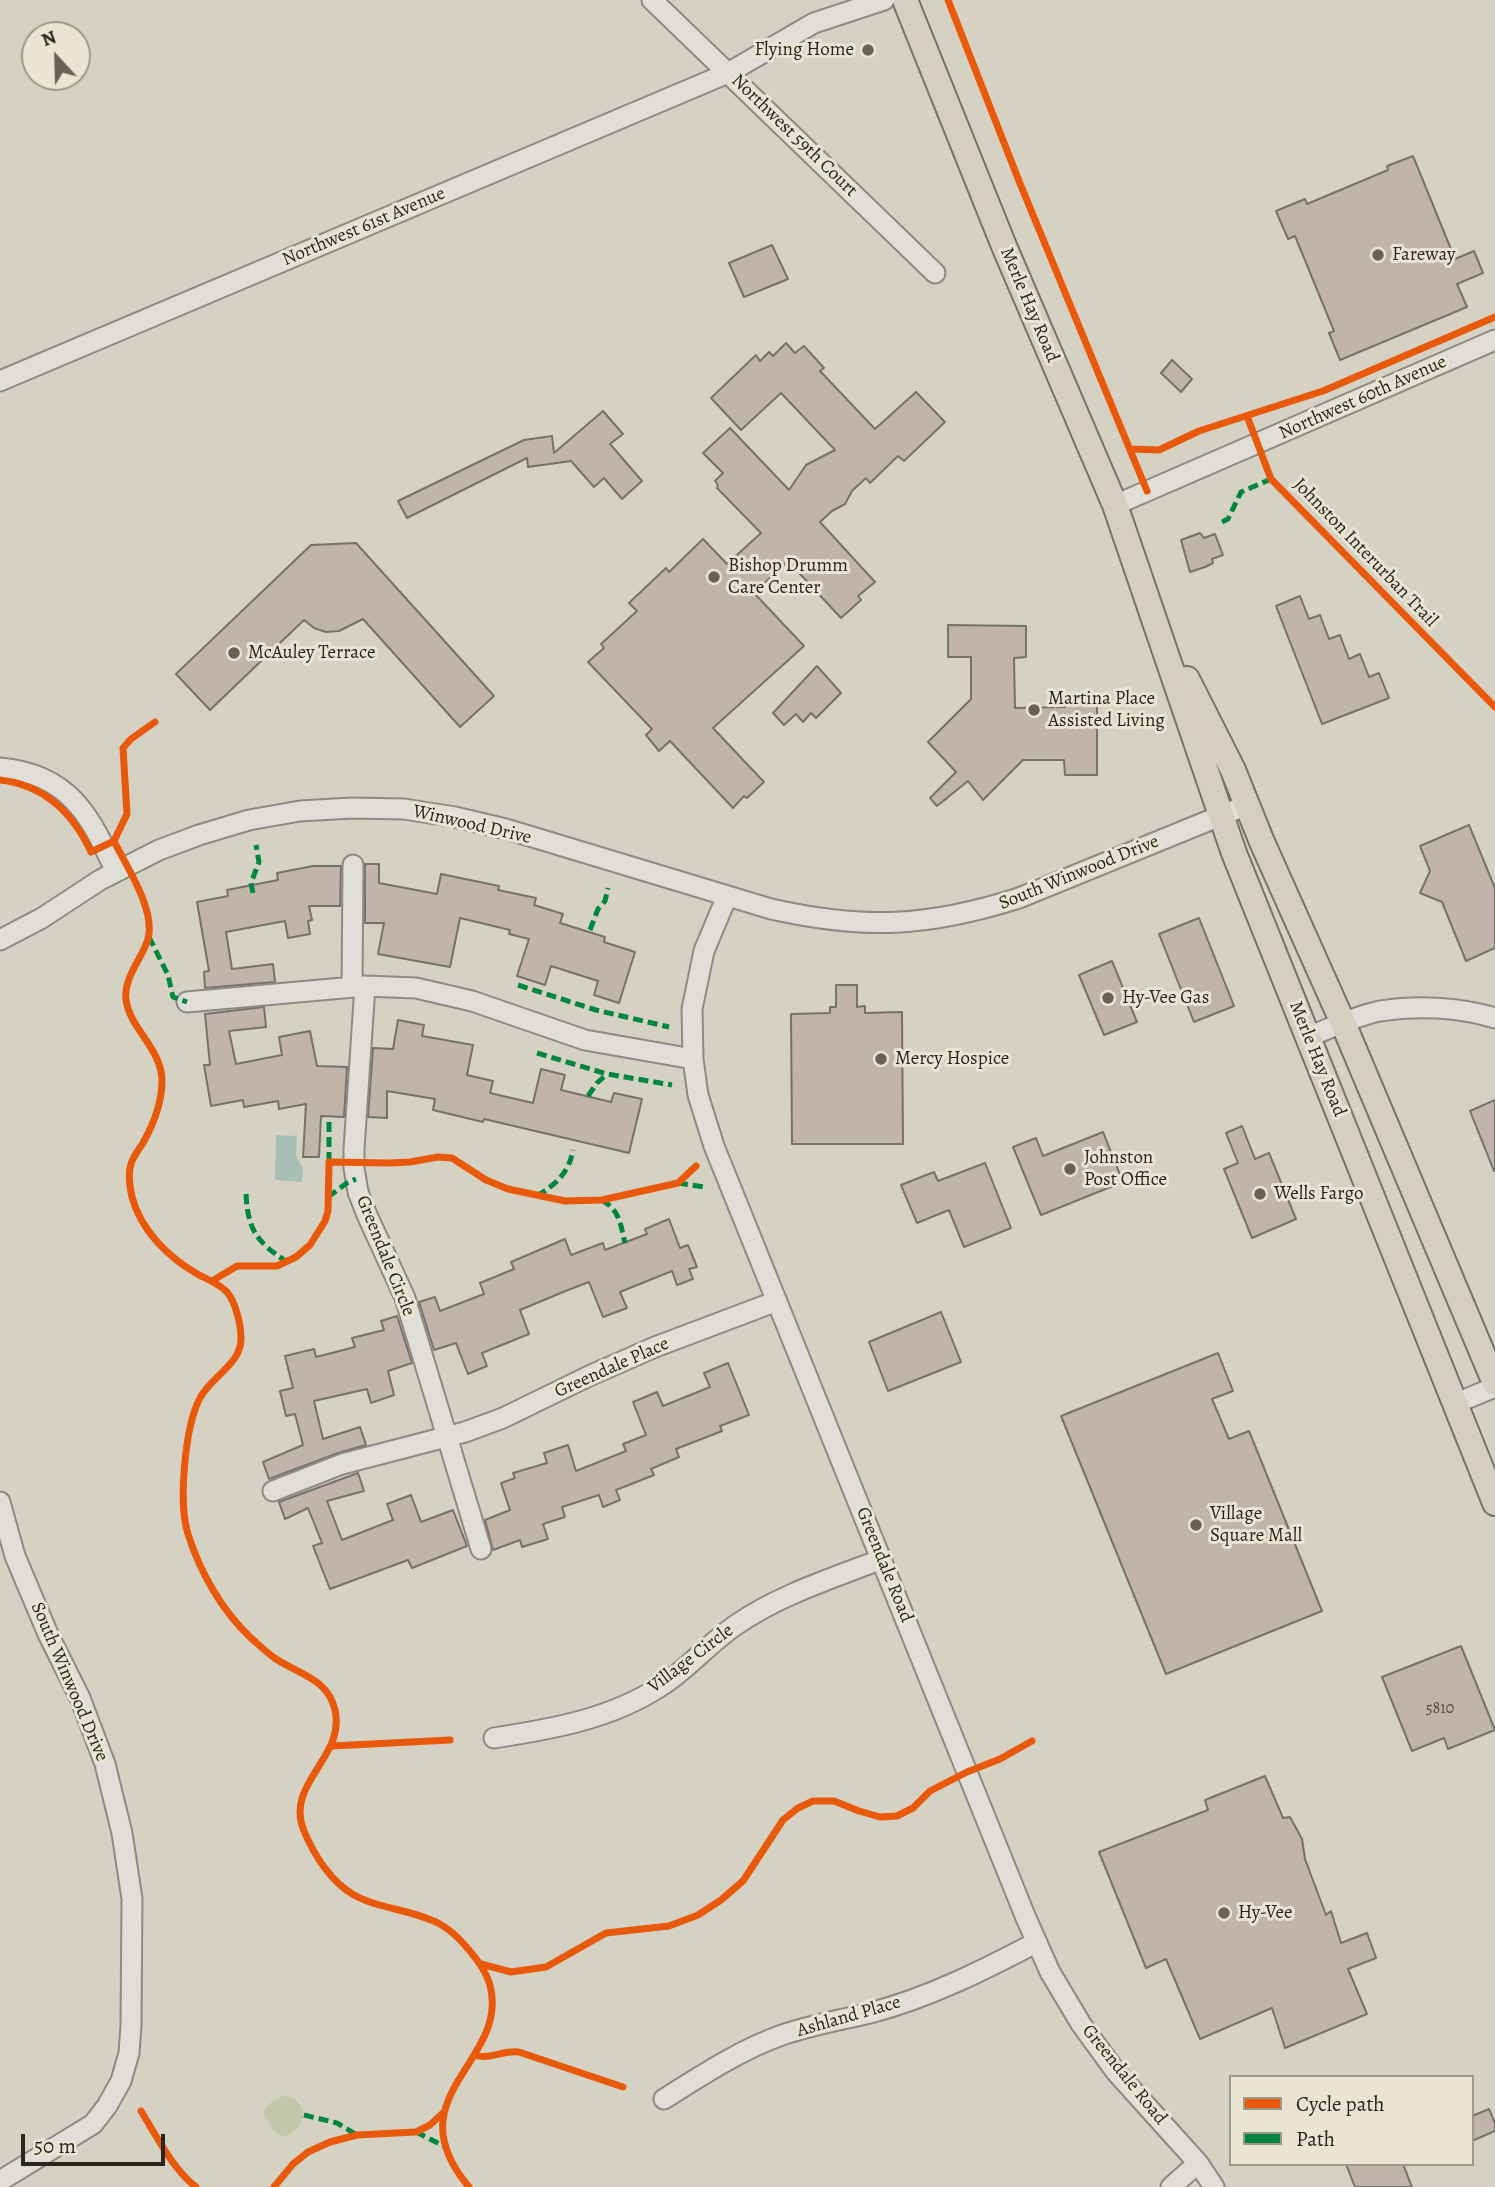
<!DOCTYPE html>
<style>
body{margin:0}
#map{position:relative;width:1495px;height:2187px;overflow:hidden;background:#d6d2c3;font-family:Alegreya,serif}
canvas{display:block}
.legend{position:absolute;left:1229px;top:2075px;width:245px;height:91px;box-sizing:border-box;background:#eae4d3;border:2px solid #9e9889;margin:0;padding:9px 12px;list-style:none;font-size:21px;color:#2d251b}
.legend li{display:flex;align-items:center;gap:14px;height:35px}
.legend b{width:35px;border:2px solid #9e9889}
.north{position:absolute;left:21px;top:21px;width:70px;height:70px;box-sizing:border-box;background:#eae4d3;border:2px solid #9e9889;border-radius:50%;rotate:338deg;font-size:19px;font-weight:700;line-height:28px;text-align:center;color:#2d251b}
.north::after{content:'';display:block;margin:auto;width:24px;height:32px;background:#686256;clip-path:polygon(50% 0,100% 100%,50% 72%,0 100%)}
.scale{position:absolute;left:21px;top:2134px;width:144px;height:32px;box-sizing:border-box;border:4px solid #2d251b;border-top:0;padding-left:9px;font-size:21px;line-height:24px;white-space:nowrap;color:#2d251b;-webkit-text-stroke:5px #eae4d3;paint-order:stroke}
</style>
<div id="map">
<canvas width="1495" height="2187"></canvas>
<ul class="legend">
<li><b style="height:9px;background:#e8590c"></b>Cycle path</li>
<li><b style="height:9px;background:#00873e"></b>Path</li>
</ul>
<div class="north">N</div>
<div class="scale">50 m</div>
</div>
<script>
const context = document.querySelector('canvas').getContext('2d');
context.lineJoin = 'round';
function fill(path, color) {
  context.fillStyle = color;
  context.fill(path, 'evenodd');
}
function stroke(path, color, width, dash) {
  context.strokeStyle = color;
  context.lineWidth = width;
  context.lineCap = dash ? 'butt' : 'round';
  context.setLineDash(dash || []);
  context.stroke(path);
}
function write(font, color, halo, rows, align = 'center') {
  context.font = font + ' Alegreya,serif';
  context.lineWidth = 6;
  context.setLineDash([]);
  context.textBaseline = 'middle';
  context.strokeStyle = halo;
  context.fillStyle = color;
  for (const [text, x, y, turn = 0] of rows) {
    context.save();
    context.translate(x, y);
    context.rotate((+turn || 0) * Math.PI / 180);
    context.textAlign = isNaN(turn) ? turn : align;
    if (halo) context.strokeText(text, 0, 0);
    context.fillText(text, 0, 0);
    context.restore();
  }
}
fill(new Path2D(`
 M288,2095c23,11 19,34 -5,42l-10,-6 -4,-10 -6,-7c2,-9 16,-18 25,-19z`), '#c1c7a8');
fill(new Path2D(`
 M276,1135l21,1 -1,19 7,13 -1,14 -27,-2z`), '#a8c0b4');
const building = new Path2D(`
 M1413,156l42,103 19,-8 9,22 -26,11 10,23 -127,53 -11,-27 5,-2 -39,-95 -7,3 -12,-28 29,-12 2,5 81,-34 -1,-4z
 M772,245l16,34 -44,18 -15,-34z
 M786,343l9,10 9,-7 20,22 -4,3 55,58 41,-37 29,30 -41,39 -6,-5 -28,27 -4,-5 -14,13 -7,13 -13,7 -12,11 55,60 -17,14 3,4 -20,18 -53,-57 -34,32 50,53 -91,82 51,54 -17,16 -3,-2 -11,12 -63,-67 -11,10 -13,-16 6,-6 -64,-67 16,-14 -3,-4 36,-33 -8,-8 37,-35 3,4 34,-33 24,25 34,-31 -44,-45 1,-3 -3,-4 8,-8 -20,-20 27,-25 59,62 17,-25 29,-15 -54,-57 -40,37 -30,-32 45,-43 4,6 9,-9 4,4z
 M1172,360l20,19 -11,13 -20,-19z
 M603,411l20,23 -13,10 32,37 -20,18 -18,-21 -10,9 -23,-26 -43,6 -1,-9 -120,60 -9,-17 126,-61 28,-4 2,17z
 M1200,533l4,5 11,-4 8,21 -11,4 1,4 -8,4 -15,5 -9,-32z
 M356,543l138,153 -34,31 -97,-108 -24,12 -13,1 -12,-4 -10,-8 -94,90 -34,-36 135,-129z
 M1300,596l9,23 11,-4 9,24 11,-4 9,24 11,-5 9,23 10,-4 10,25 -67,26 -46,-118z
 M948,625l78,1v31l-12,1 1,50 50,-1 -1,-10h33v78h-32l-1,-15h-41l-40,40 -15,-19 -31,25 -7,-8 26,-26 -28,-30 43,-43v-42h-23z
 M817,666l24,27 -25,25 -5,-5 -8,9 -7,-8 -12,11 -11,-12z
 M1469,825l26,63v60l-29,13 -24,-59 -22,-9 10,-22 -10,-25z
 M365,864h14v19l58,11 4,-20 58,12 -1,4 38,8 -2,7 29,9 -3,9 45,14 -1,5 31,10 -16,51 -25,-8 4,-14 -47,-15 -6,19 -28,-9 12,-37 -20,-5 1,-4 -50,-12 -10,49 -72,-13 6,-31h-19z
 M313,866h28l-1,40h-31l3,14 -4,1 2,13 -22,4 -3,-17 -59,11 6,37 41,-5 2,18 -70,6 -1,-16 5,-1 -12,-69 31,-6 -1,-6 51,-10 -1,-7z
 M1199,918l35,88 -40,16 -35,-88z
 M1112,961l25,61 -33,13 -25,-60z
 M836,985h21v22l8,-1v7l37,-1 1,132h-111l-1,-130 39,-1v-6h6z
 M264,1007l2,20 -37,4 7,33 46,-9 -3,-18 31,-6 7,35 30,1 -3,50 -23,-1 -2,41h-16l3,-53 -27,5 -1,-8 -34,6 -1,-7 -32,6 -7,-41h6l-5,-51z
 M398,1020l26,5 -2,11 51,9 -6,30 26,6 -3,12 43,10 8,-34 24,6 -4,15 50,12 3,-9 28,6 -13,54 -145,-34 -1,3 -50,-12 2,-11 -48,-8v27l-19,-1 5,-69 20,1z
 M1495,1100v71h-1l-24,-60z
 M1242,1126l13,33 14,-6 27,66 -44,19 -28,-69 14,-6 -12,-30z
 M1103,1132l20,50 -82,33 -28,-68 23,-9 7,18z
 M985,1163l26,65 -47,19 -15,-37 -32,13 -16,-38 33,-13 4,9z
 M669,1219l11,29 8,-3 9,22 -8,2 4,10 -16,6 -5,-14 -52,21 7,16 -24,9 -14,-35 -21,8 -48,20 9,24 -47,19 5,13 -19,8 -12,-31 -22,7 -15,-48 16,-5 5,14 44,-17 -4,-11 34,-14 -3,-7 54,-23 6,16 32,-12 2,7 42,-16 -2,-5z
 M941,1312l20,50 -73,29 -19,-49z
 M397,1316l15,47 -24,8 6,24 -23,8 -4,-14 -53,12 9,38 37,-12 6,18 -28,8 -69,26 -6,-17 40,-17 -8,-31 -9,2 -6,-25 13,-3 -8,-32 29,-7 2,8 39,-10 -3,-9 32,-8 -3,-9z
 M1218,1353l15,38 -21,8 17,40 20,-8 73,180 -156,63 -105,-258z
 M728,1363l21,52 -29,11 2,5 -46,18 3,8 -28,12 3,6 -38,15 4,10 -17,7 -4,-12 -37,12 3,10 -22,7 5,15 -26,8 -2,-7 -27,10 -8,-30 25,-10 -9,-27 14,-5 -2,-5 34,-10 -3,-10 24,-8 8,26 50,-20 -3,-7 23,-9 -13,-33 24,-10 6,14 47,-19 -6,-14z
 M358,1473l6,18 -37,10 15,39 51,-20 -6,-16 24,-9 10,27 32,-12 14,36 -55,22 -4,-8 -78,29 -17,-43 9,-3 -14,-35 -23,11 -6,-17z
 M1461,1646l34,84 -47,19 -4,-11 -32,13 -30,-74z
 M1265,1776l18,42 7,-1 12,22 3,20 21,56 5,-4 10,32 26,-10 9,25 -28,11 19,45 -82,34 -13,-40 -72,31 -34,-80 -20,9 -47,-116 109,-42 -3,-10z
 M1489,2109l6,14v8l-23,10v-25z
 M1346,2164h57l9,23h-57z`);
fill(building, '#c1b4a8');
stroke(building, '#76726a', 2);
const minor = new Path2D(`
 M652,0l283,273
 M0,381l728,-308 86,-50 70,-23
 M1115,505l380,-165
 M0,768c69,6 90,47 116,104
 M727,896l-23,55 -12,58 1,50 5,36 16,51 312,772 24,54 31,52 35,48 82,91 16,24
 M0,940l42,-22 58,-38 59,-30 40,-15 50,-15 51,-9 52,-3 52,1 51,8 51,12 265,80c94,21 157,18 248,-11l228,-93
 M365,986l-11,163v19l4,24 9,23 38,83 76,251
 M352,987l1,-122
 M187,1002l178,-16 51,2 56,13 113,39 108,19
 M1308,1037c23,-9 47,-21 72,-26 37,-6 79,-4 115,7
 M1454,1404l41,-17
 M273,1491l69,-27 123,-32 38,-14 86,-42 66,-29 122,-46
 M0,1502l15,54 33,78 32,64 25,66 17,69 10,66 -1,126 -2,28 -8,28 -14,25 -14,18 -93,57
 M494,1738c58,-9 117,-19 167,-52 27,-17 48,-43 75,-61 43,-30 97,-47 146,-66
 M664,2099c38,-24 76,-49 118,-64 29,-10 58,-15 88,-22 58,-15 114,-43 167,-71
 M1171,2187l27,-24`);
const major = new Path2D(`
 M905,0l99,246 111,259 119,348 261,650
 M1187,679l46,91 29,72 81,181 152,360`);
stroke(minor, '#8d8a80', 23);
stroke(major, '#76726a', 28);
stroke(minor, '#e1ded7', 19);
stroke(major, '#d5cfc2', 24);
stroke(new Path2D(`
 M1222,522l6,-3 13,-27 30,-13
 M253,893l-2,-10 8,-21 -3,-17
 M590,930l8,-21 7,-8 3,-13
 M149,937l19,38 5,22 14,5
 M518,985l78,25 73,17
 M537,1053l70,21 65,11
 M588,1096l9,-13 10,-9
 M329,1122v40
 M678,1183l26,4
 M246,1194c2,37 11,48 41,68
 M537,1196c19,-12 32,-23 36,-46
 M328,1197l19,-14 9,-4
 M602,1200c18,11 18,23 23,43
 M304,2115l33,8 20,12
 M416,2132l30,15`), '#00873e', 5, [10, 5]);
stroke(new Path2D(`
 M948,0l71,181 128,310
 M1247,416l24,63 224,228
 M1130,449l29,1 40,-19 124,-40 172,-74
 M0,780c44,5 73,33 91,72l23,-11c12,25 42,69 34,98 -6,20 -25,39 -22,61 4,29 36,49 36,81 0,21 -9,44 -19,62 -4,6 -10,14 -12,21 -3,9 -1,24 1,33 9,34 37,61 67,78 10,5 20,9 28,17 9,11 14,33 14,47 0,25 -30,38 -41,59 -15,28 -22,105 -12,136 12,38 34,77 63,104 8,7 16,15 25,21 23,15 52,20 59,51 11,48 -51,73 -31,121 10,24 27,51 50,64 23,13 52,14 77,25 15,5 28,18 38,30 9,11 17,21 21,35 20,78 -98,110 -21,202
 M114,841l13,-27 -4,-66 8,-9 24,-17
 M212,1281l25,-15h40l19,-9 14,-12 15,-24 3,-10 1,-49 61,1 20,-1 28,-5 14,1 34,22 22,9 57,12 37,-1 76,-17 18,-17
 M332,1746l118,-6
 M481,1964l30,8 35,-5 60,-34 63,-7 29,-11 23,-15 22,-19 40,-61 15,-12 15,-7h21l25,10 21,6 17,-1 16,-8 17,-17 37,-19 33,-13 32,-18
 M474,2055c16,5 29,-5 45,-3l104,35
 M141,2111c16,26 31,57 55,76
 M274,2187l19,-23 15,-12 22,-10 27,-7 59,-3 14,-7 14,-13`), '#e8590c', 7);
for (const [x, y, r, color] of [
 [868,50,7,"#686256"],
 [1378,255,7,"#686256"],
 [714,577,7,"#686256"],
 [234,653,7,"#686256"],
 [1034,710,7,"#686256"],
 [1108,998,7,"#686256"],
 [881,1059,7,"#686256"],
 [1070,1169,7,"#686256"],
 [1260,1194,7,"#686256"],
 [1196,1525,7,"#686256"],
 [1224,1913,7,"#686256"]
]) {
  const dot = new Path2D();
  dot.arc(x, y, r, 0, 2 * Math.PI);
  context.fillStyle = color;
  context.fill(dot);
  stroke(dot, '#eae4d3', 2.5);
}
write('16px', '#52493e', null, [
 ["5810",1440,1709]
]);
write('19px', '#2d251b', '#eae4d3', [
 ["Flying Home",854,50,"right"],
 ["Fareway",1392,255],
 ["Bishop Drumm",728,566],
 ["Care Center",728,588],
 ["McAuley Terrace",248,653],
 ["Martina Place",1048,699],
 ["Assisted Living",1048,721],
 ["Hy-Vee Gas",1122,998],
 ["Mercy Hospice",895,1059],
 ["Johnston",1084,1158],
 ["Post Office",1084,1180],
 ["Wells Fargo",1274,1194],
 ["Village",1210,1514],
 ["Square Mall",1210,1536],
 ["Hy-Vee",1238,1913]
], 'left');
write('19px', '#2d251b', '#eae4d3', [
 ["Northwest 59th Court",794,136,44],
 ["Northwest 61st Avenue",364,227,-23],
 ["Merle Hay Road",1029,305,67],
 ["Northwest 60th Avenue",1363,398,-24],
 ["Johnston Interurban Trail",1365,553,46],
 ["Winwood Drive",472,825,13],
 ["South Winwood Drive",1079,873,-22],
 ["Merle Hay Road",1317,1059,68],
 ["Greendale Circle",385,1256,68],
 ["Greendale Place",612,1368,-24],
 ["Greendale Road",884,1565,68],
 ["Village Circle",691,1659,-37],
 ["South Winwood Drive",69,1682,67],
 ["Ashland Place",849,2017,-16],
 ["Greendale Road",1124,2075,51]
]);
</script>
